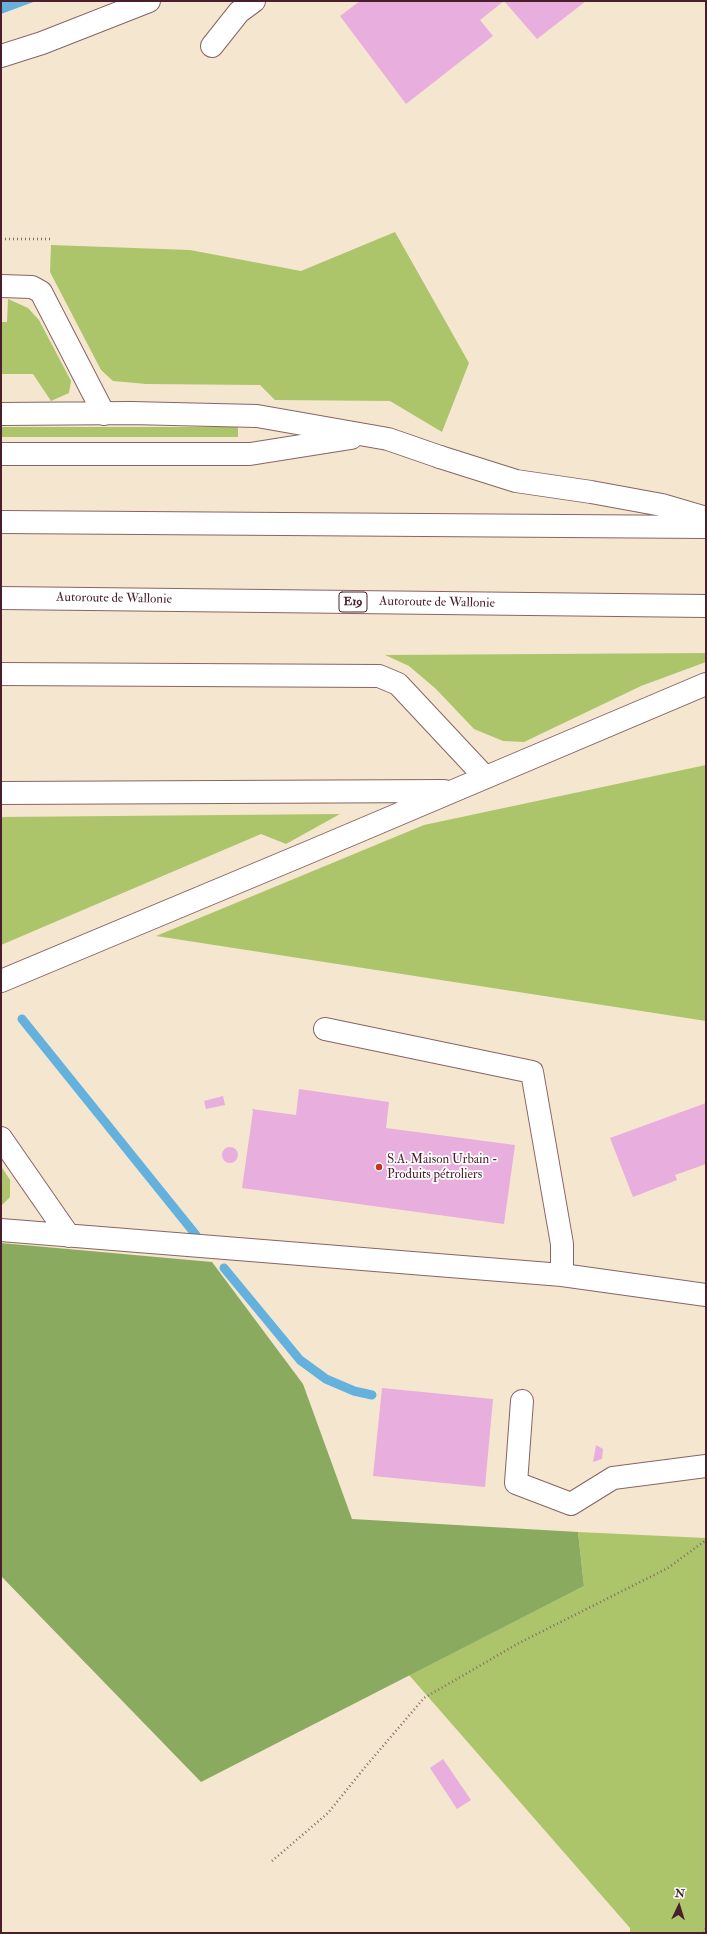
<!DOCTYPE html>
<meta charset="utf-8">
<style>
body{margin:0}
#map{position:relative;width:707px;height:1934px;overflow:hidden;background:#f5e6cf;font-family:"IM FELL Double Pica",serif}
canvas{display:block}
.frame{position:absolute;inset:0;border:2px solid #4a1f2b;pointer-events:none}
.north{position:absolute;left:659px;top:1886px;width:40px;height:40px;-webkit-text-stroke:3px #fff;paint-order:stroke;rotate:4deg;font-size:11px;font-weight:700;line-height:16px;text-align:center;color:#4a1f2b}
.north::after{content:'';display:block;margin:auto;width:14px;height:18px;background:#4a1f2b;clip-path:polygon(50% 0,100% 100%,50% 72%,0 100%)}
</style>
<div id="map">
<canvas width="707" height="1934"></canvas>
<div class="frame"></div>
<div class="north">N</div>
</div>
<script>
const context = document.querySelector('canvas').getContext('2d');
context.lineJoin = 'round';
function fill(path, color) {
  context.fillStyle = color;
  context.fill(path, 'evenodd');
}
function stroke(path, color, width, dash) {
  context.strokeStyle = color;
  context.lineWidth = width;
  context.lineCap = dash ? 'butt' : 'round';
  context.setLineDash(dash || []);
  context.stroke(path);
}
function write(font, color, halo, rows, align = 'center') {
  context.font = font + ' "IM FELL Double Pica",serif';
  context.lineWidth = 3.5;
  context.setLineDash([]);
  context.textBaseline = 'middle';
  context.strokeStyle = halo;
  context.fillStyle = color;
  for (const [text, x, y, turn = 0] of rows) {
    context.save();
    context.translate(x, y);
    context.rotate((+turn || 0) * Math.PI / 180);
    context.textAlign = isNaN(turn) ? turn : align;
    if (halo) context.strokeText(text, 0, 0);
    context.fillText(text, 0, 0);
    context.restore();
  }
}
fill(new Path2D(`
 M395,232l74,131 -27,69 -52,-31 -115,-1 -15,-15 -114,-1 -33,-3 -12,-11 -51,-98 1,-27 139,5 111,21z
 M8,299l20,9 11,12 32,61 -2,12 -18,8 -18,-27h-32v-52h6z
 M1,427h237v10h-237z
 M706,653v9l-65,24 -117,56 -21,-1 -29,-12 -38,-40 -27,-23 -24,-11z
 M706,765v256l-550,-85 268,-111z
 M340,814l-54,30 -25,-10 -260,111v-128z
 M1,1166l9,14v17l-9,9z
 M578,1532l128,6v395h-76v-5l-221,-253 175,-89z`), '#acc56b');
fill(new Path2D(`
 M1,1243l211,19 91,122 49,135 226,13 6,54 -383,196 -200,-206z`), '#89aa5f');
fill(new Path2D(`
 M1,1h35l-35,13z`), '#64b1dd');
stroke(new Path2D(`
 M22,1019l174,216
 M224,1268l76,92 26,19 28,12 18,4`), '#64b1dd', 9);
fill(new Path2D(`
 M360,1h144l-24,19 13,16 -87,68 -66,-88z
 M504,1h82l-49,38z
 M299,1089l90,13 -3,26 129,17 -11,79 -262,-36 11,-77 -1,-2 44,6z
 M223,1096l2,9 -19,4 -2,-8z
 M706,1103v61l-31,11 2,5 -44,17 -23,-59z
 M222 1155a8 8 0 1 1 16 0a8 8 0 1 1-16 0Z
 M382,1388l111,11 -8,88 -112,-11z
 M596,1445l7,4 -1,10 -9,3z
 M443,1759l28,41 -14,9 -27,-41z`), '#e8aedd');
const minor = new Path2D(`
 M212,46l27,-34 15,-11
 M1,56l41,-13 107,-42
 M1,286l31,1 9,5 63,122
 M1,414l130,-1 126,3 131,23 52,18
 M1,454h249l101,-16
 M1,674l378,2 19,8 87,93
 M1,793l443,-2
 M1,981l306,-128 399,-169
 M325,1029l207,43 30,172v31
 M1,1138l68,98
 M1,1230l561,45 144,20
 M522,1401l-6,82 55,21 42,-26 93,-12`);
const highway = new Path2D(`
 M440,457l76,24 75,11 71,13 44,13
 M1,522l705,5
 M1,598l705,8`);
stroke(minor, '#866564', 24);
stroke(highway, '#866564', 24);
stroke(new Path2D(`
 M1,239h49
 M272,1861l56,-48 38,-47 58,-68 95,-55 149,-75 38,-28
 M704,1933l2,-5`), '#866564', 2.5, [1, 3]);
stroke(minor, '#fff', 22);
stroke(highway, '#fff', 22);
for (const [x, y, r, color] of [
 [379,1167,4,"#c8321e"]
]) {
  const dot = new Path2D();
  dot.arc(x, y, r, 0, 2 * Math.PI);
  context.fillStyle = color;
  context.fill(dot);
  stroke(dot, '#fff', 1.5);
}
for (const [x, y, w] of [
 [353,602,28]
]) {
  const box = new Path2D();
  box.roundRect(x - w / 2, y - 10, w, 20, 3);
  context.fillStyle = '#fff';
  context.fill(box);
  stroke(box, '#4a1f2b', 1);
}
write('bold 12px', '#4a1f2b', null, [
 ["E19",353,602]
]);
write('13px', '#4a1f2b', '#fff', [
 ["Autoroute de Wallonie",114,599,1],
 ["Autoroute de Wallonie",437,603,1]
]);
write('13px', '#4a1f2b', '#fff', [
 ["S.A. Maison Urbain -",387,1160],
 ["Produits pétroliers",387,1175]
], 'left');
</script>
